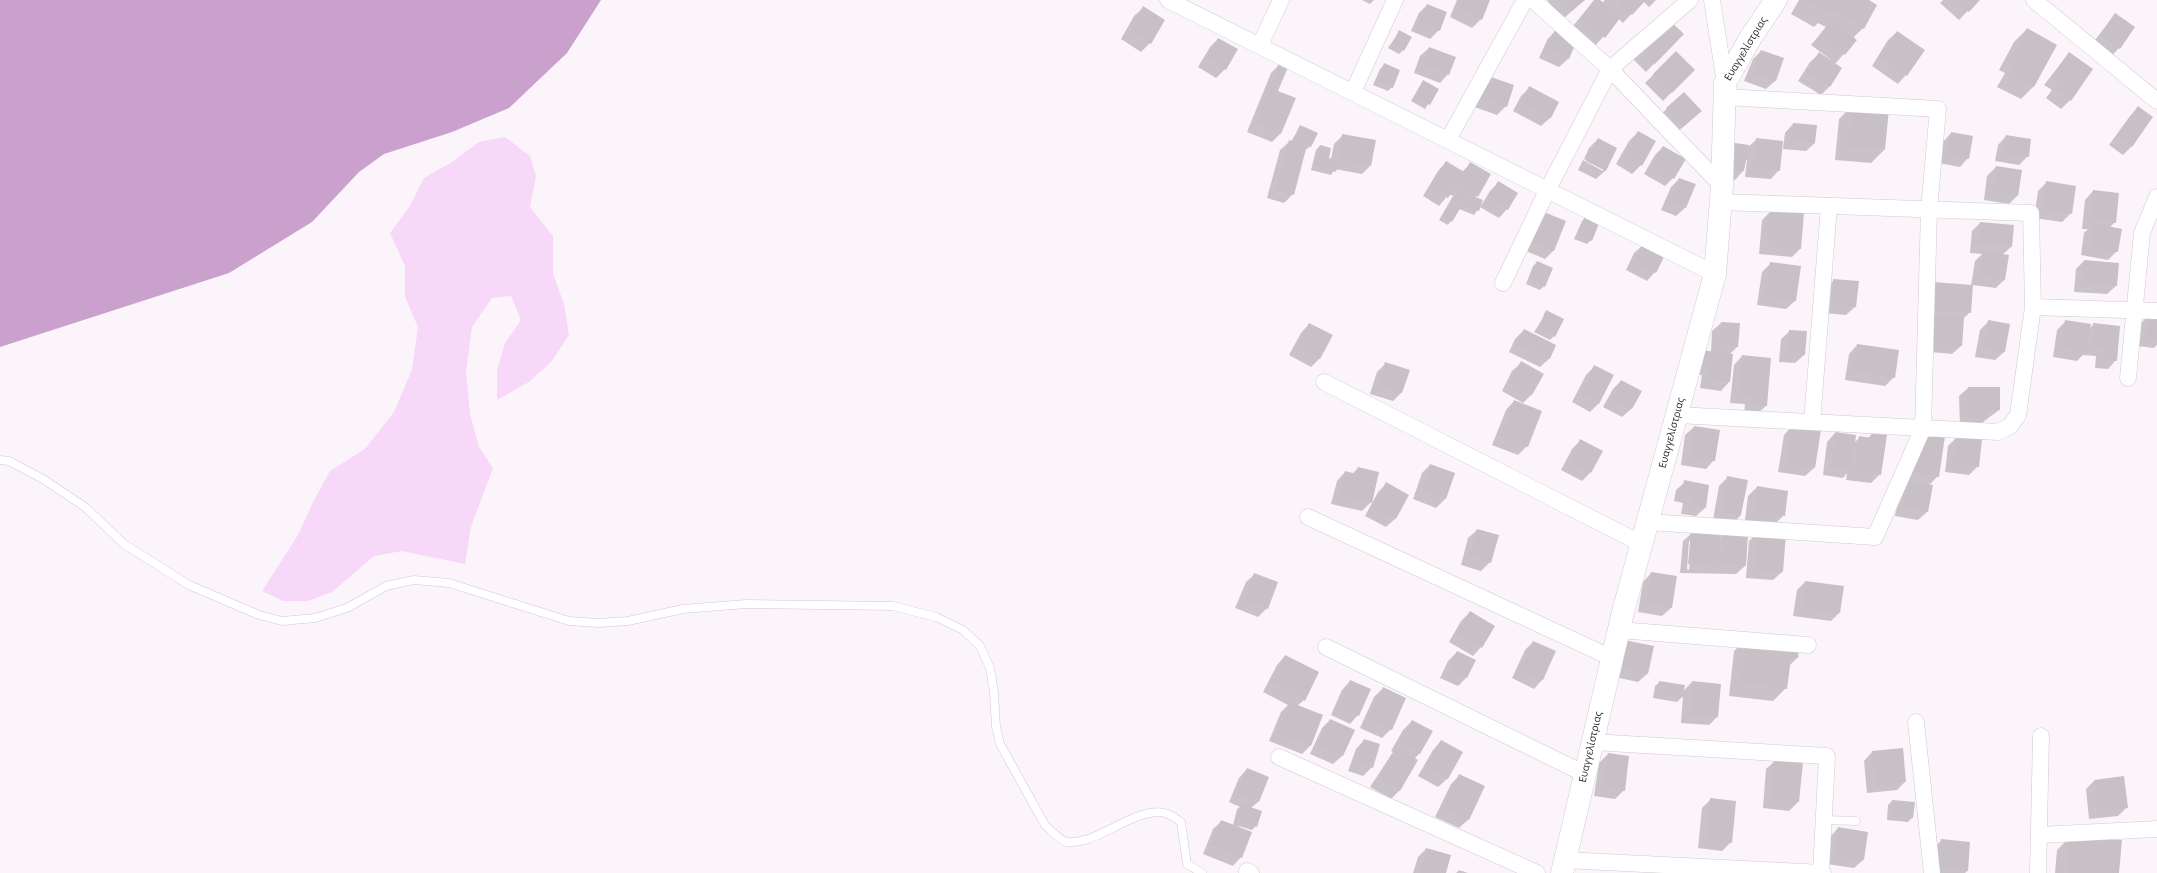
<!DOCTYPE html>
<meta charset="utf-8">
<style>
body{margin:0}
canvas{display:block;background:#fbf4fb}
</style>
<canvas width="2157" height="873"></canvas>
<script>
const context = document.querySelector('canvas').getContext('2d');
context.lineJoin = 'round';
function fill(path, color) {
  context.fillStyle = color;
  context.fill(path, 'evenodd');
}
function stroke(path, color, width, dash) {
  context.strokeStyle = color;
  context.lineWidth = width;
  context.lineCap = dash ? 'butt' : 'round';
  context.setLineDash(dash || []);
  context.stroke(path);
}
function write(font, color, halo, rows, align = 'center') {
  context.font = font + ' "Open Sans",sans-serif';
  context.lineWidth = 3;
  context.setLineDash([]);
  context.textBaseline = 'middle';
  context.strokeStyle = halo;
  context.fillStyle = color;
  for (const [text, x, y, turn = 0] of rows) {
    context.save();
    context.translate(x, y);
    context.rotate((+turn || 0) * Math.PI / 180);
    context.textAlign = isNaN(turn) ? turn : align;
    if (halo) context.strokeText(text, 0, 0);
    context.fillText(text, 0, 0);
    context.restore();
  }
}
fill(new Path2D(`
 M505,137l25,19 6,20 -6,31 23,29v38l11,30 5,31 -18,27 -22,20 -32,18v-29l8,-28 16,-23 -10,-24 -19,2 -20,29 -6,45 4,42 9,33 14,21 -22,59 -6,37 -63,-13 -28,5 -42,36 -24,9h-25l-21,-10 36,-56 15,-33 17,-31 35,-22 29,-37 18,-42 6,-43 -13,-30v-31l-15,-33 20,-27 14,-28 28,-16 27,-20z`), '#f7d8f8');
fill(new Path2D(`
 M0,0h601l-34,53 -58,55 -57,24 -68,22 -25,18 -47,50 -83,51 -229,74z`), '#caa0cc');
fill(new Path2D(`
 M1362,0h12l-4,4z
 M1457,0h32l-8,19 -9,9 -22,-11z
 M1547,0h37l-21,19z
 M1595,0l7,3 3,-3h51l-7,7 -6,-6 -20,22 -4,-4 -24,27 -23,-19z
 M1799,0h68l-4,28 -10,10 3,2 -21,24 6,4 -12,19 -8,8 -23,-14 12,-19 9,-8 11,7 1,-1 -20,-15 15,-18 -8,-4 -4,4 -23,-13z
 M1943,0h35l-19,20 -19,-17z
 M1427,5l12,25 -9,9 -19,-8 8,-18z
 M1143,8l7,35 -9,9 -20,-13 13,-23z
 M2115,14l4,34 -8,9 -19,-13z
 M2027,29l7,57 -13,13 -24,-12 8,-14 -6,-3 15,-28z
 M1555,31l21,10 -8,18 -9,8 -20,-9 8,-18z
 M1399,32l4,18 -4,4 -11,-6z
 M1897,32l9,43 -8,9 -26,-18 16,-26z
 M1683,34l-37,38 -20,-20z
 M1218,39l19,11 -12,19 -9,9 -18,-11 12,-20z
 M1429,48l19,26 -8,9 -26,-10 6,-17z
 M1761,51l22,8 -8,22 -9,8 -22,-8 9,-22z
 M1676,52l18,18 -31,31 -18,-18z
 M2069,53l1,47 -9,9 -15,-11 6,-8 -8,-5z
 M1280,64l-3,27 3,43 -8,8 -25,-10 24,-59z
 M1384,65l8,22 -4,4 -15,-6 7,-16z
 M1423,81l15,8 -13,20 -14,-8z
 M1473,84l33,22 -9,9 -31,-11z
 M1530,87l28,16 -8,15 -9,8 -28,-15 8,-15z
 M1684,93l8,26 -18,16 -16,-18z
 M1852,106l32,44 -13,13 -36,-3 4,-41z
 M2138,108l14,9 -21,30 -8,8 -14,-10 21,-29z
 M1793,124l22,19 -9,8 -23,-2 2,-16z
 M1300,126l11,20 -6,4 -12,44 -9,9 -17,-5 13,-48 9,-8h2z
 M1638,132l3,33 -9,9 -16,-10 13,-23z
 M1951,133l17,25 -8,9 -21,-4 4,-21z
 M1343,135l27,31 -8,8 -27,-5 -4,6 -20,-5 5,-20 4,-4 7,13h4l3,-15z
 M2006,136l22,20 -9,9 -24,-4 3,-16z
 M1598,139l18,10 -11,22 -9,8 -18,-9 5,-10 20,11v-2l-19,-10 5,-11z
 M1756,140l23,30 -8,9 -26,-2 2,-17h-2l-2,11 -8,9 -20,-4z
 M1663,147l10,31 -8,8 -21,-12 11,-19z
 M1446,162l16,10 8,-8 19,10 -14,24 6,8 9,-15 9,-9 8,27 -8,9 -19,-11 -6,8 -15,-6 -11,16 -9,-5 14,-24 -4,-2 -10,12 -16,-10 15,-25z
 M1996,167l21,29 -8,8 -25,-4 3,-24z
 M1679,179l15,6 -9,23 -9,8 -15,-6 10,-23z
 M2047,182l24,31 -9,9 -28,-4 4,-27z
 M2093,191l22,31 -5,5 7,24 -9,9 -27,-5 3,-22 4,-4h-6l3,-29z
 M1771,211l29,38 -8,8 -33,-3 3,-34z
 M1586,217l5,23 -4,4 -13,-5 8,-18z
 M1565,222l-11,28 -9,9 -26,-11z
 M1980,223l33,3 -2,21 -9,8 2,25 -8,8 -24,-3 -2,27 -7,7 -2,27 -9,8 -31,-3 3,-59 47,-6 4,-25 7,-7 -12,-1 2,-22z
 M1643,245l12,27 -8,9 -21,-11 8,-17z
 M2084,261l32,25 -9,8 -33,-2 2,-23z
 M1537,262l7,24 -4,4 -14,-6 7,-18z
 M1771,263l24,38 -9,8 -29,-4 5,-33z
 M1834,280l21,27 -9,8 -23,-2 2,-24z
 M1547,312l7,24 -4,4 -16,-8z
 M2148,316l9,1v28l-3,3 -17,-2 2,-21z
 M1989,321l15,31 -9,8 -20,-3 5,-27z
 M2066,321l23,8 5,-5 22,36 -8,9 -13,-1 1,-12 -13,-1 -6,6 -24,-4 4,-27z
 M1721,323l16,24 -7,7 -1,28 -8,9 -21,-3 2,-13 -11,-1 20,-22 1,-21z
 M1309,324l11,34 -9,9 -22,-12 12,-22z
 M1524,330l31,16 -6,13 -9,8 -31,-15 6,-13z
 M1790,331l14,24 -9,8 -16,-1 2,-23z
 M1857,345l37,32 -9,9 -40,-6 4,-26z
 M1742,356l24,50 -9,8 -13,-1 1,-9 -15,-1 4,-38z
 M1386,363l15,30 -8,8 -23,-7 7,-22z
 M1521,363l11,31 -9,9 -21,-12 10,-20z
 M1595,366l4,37 -9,9 -18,-10 14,-27z
 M1621,381l19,10 -9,18 -9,8 -19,-10 10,-18z
 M1968,388l31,22 -21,16h-18l-1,-30z
 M1514,401l13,45 -9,9 -26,-10 14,-35z
 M1792,426l22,42 -9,8 -27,-4 6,-37z
 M1694,427l20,33 -8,9 -25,-4 4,-30z
 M1835,433l20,9 5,-5 8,1 4,-4 8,40 -9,9 -25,-3 1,-7 -4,5 -20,-3 4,-33z
 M1957,437l21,29 -9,9 -24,-3 3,-26z
 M1580,441l10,32 -8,8 -21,-11 11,-21z
 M1910,442l28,34 -9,9 2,1 -4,26 -9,8 -23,-4z
 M1430,465l24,8 -9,26 -9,9 -23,-9 9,-26z
 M1358,468l13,34 -9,9 -31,-7 6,-23 8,-9 7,2z
 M1728,477l13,38 -9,9 -19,-4 6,-34z
 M1685,482l20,26 -9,8 -15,-2 2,-11 -9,-2 2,-11z
 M1387,483l21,12 -13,24 -9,8 -21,-11 13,-24z
 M1757,487l27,28 -9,9 -30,-4 3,-24z
 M1477,530l13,32 -9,9 -20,-6 7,-27z
 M1758,532l24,40 -9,8 -27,-2 3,-37z
 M1692,533l28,5 3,-4 22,32 -9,8 -56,-1 3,-32zM1689,541h3l-3,29 -2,-1z
 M1651,573l20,35 -9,8 -24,-4 5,-30z
 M1255,574l12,34 -9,9 -23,-9 11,-26z
 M1805,582l34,31 -8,8 -38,-5 4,-26z
 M1470,612l11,35 -8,9 -24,-14 12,-21z
 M1747,638l50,20 -8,8 -3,22 -13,13 -44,-5 5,-45z
 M1533,642l22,10 -13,28 -8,9 -22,-11 13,-28z
 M1652,647l-5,27 -9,8 -28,-6z
 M1457,652l10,25 -9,9 -18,-8 8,-17z
 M1285,656l19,44 -7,6 13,40 -8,8 -33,-13 12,-29 7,-7 -25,-13 14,-27z
 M1350,681l8,34 -8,9 -19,-9 11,-25z
 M1660,682l22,10 10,-10 25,35 -8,8 -28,-2 2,-27 -6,6 -24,-4 2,-12z
 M1383,688l8,41 -9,9 -22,-10 14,-31z
 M1330,720l23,10 -11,26 -9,8 -23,-10 12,-26z
 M1412,721l7,33 -5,5 3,1 -18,31 -8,8 -21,-12 23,-35 -2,-1 12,-21z
 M1364,740l8,27 -9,9 -15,-5 8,-22z
 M1441,741l21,12 -15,26 -9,8 -20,-11 15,-26z
 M1872,752l33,30 -8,8 -30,3 -3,-32z
 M1608,754l16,36 -9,9 -21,-3 5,-33z
 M1775,761l27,2 -4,39 -9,9 -26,-3 3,-39z
 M1247,769l20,8 -9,25 -7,6 5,18 -4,4 -14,-4 3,31 -8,9 -30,-12 10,-25 9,-8 11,4 4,-16 3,-2 -11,-5 10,-24z
 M1459,776l24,11 -15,33 -9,8 -24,-11 16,-33z
 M2094,781l33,26 -9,9 -29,3 -3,-30z
 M1711,799l20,43 -9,9 -24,-3 4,-40z
 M1892,801l20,17 -4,4 -21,-2 1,-15z
 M1838,828l25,32 -9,8 -28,-4 4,-27z
 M2070,837l48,36h-63l2,-23z
 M1941,841l26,30 -2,2h-34l1,-24z
 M1426,849l19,24h-32l5,-16z
 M1459,870l9,3h-12z`), '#0003');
fill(new Path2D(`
 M1461,0h29l-8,20 -25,-11z
 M1563,0h22l-13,11z
 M1594,0h6l21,17 -16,21 -25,-20z
 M1616,0h30l-14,15z
 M1802,0h67l8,5 -13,24 -33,-19 -3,4z
 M1955,0h25l-11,12z
 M1427,4l20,8 -7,19 -21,-9z
 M1143,6l22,14 -14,24 -22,-14z
 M2115,13l20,14 -15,22 -20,-14z
 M1663,14l21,20 -29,30 -21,-21z
 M1831,20l26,20 -12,15 -26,-19z
 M2027,28l30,17 -23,42 -24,-14 7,-13 -6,-4z
 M1399,30l13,7 -8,14 -12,-7z
 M1555,30l22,10 -8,19 -23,-10z
 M1897,31l28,19 -18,26 -27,-19z
 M1218,38l20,11 -12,21 -20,-12z
 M1429,47l27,10 -7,18 -27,-11z
 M1761,50l23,8 -8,23 -24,-8z
 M1676,51l19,19 -23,23 -19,-19z
 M1819,52l23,16 -12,19 -24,-15z
 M2069,52l24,17 -22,32 -17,-12 6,-8 -8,-5z
 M1279,63l9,4 -10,24 18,7 -15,36 -26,-11z
 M1384,63l16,7 -7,18 -16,-7z
 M1482,74l32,11 -7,22 -33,-12z
 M1423,80l16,9 -9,16 -16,-8z
 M1529,86l30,16 -8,16 -30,-16z
 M1684,92l18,19 -19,16 -17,-19z
 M1852,105l37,3 -4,42 -37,-3z
 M2138,106l15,11 -21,30 -15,-11z
 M1793,123l24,2 -2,18 -24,-2z
 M1300,125l18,8 -7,14 -17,-8z
 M1638,131l18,10 -14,25 -18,-10z
 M1951,132l22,4 -4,23 -22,-4z
 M1342,134l34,6 -5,26 -33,-6z
 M2006,135l25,4 -2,18 -26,-4z
 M1598,138l19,10 -11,23 -20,-10z
 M1756,138l27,3 -3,30 -27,-3z
 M1289,140l18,5 -13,50 -19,-5z
 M1728,142l21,3 -5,26 -21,-3z
 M1320,145l11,3 -2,10 10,2 -3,12 -22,-6z
 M1663,146l23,13 -12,20 -23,-14z
 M1446,161l18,11 -16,26 -18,-11z
 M1470,162l21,12 -13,23 -21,-11z
 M1996,166l26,4 -4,26 -26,-4z
 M1679,178l17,6 -10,24 -17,-6z
 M1498,181l20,12 -10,17 -20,-12z
 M2046,181l30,5 -4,28 -30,-5z
 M1457,190l26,10 -4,11 -26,-9z
 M2093,190l26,3 -3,30 -26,-3z
 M1451,201l10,6 -9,15 -9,-6z
 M1539,210l27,11 -12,30 -27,-12z
 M1770,210l34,3 -3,36 -34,-3z
 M1585,216l15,5 -8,20 -14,-6z
 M1980,222l34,3 -2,22 -34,-3z
 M2093,223l29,6 -4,23 -29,-5z
 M1643,243l22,12 -9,18 -22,-12z
 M1983,251l26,4 -4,25 -26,-4z
 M2084,260l35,3 -2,23 -35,-3z
 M1537,261l16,7 -8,19 -16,-7z
 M1770,262l31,4 -5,35 -31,-4z
 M1833,279l26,2 -3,26 -25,-2z
 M1933,282l40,3 -2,28 -40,-3z
 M1546,310l18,9 -9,18 -17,-9z
 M1931,315l33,3 -2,28 -33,-3z
 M2147,315l10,1v23l-12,-1z
 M1988,320l22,4 -5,28 -22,-4z
 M2065,320l26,4 -4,29 -26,-4z
 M1721,322l19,1 -2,24 -19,-2z
 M1309,323l24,12 -13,24 -23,-12z
 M2093,323l27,3 -3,35 -14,-2 1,-12 -13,-1z
 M1524,329l32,16 -6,14 -33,-16z
 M1789,330l18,1 -2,24 -18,-2z
 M1857,344l42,6 -4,28 -42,-6z
 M1701,350l32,4 -3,28 -22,-2 2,-14 -11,-1z
 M1742,355l29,3 -4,48 -14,-1v-9l-15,-1z
 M1521,361l23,13 -12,21 -23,-13z
 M1385,362l25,8 -8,23 -24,-8z
 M1594,365l20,10 -15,29 -19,-11z
 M1621,380l21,11 -10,18 -21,-11z
 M1968,387h32v23h-13v8h-19z
 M1514,400l28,11 -14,36 -28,-11z
 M1792,425l29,5 -6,38 -29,-4z
 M1694,426l26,4 -5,31 -26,-4z
 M1835,432l21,3 -4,34 -21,-2z
 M1919,432l26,4 -6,41 -27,-5z
 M1872,433l15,2 -6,40 -27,-4 5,-35 12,2z
 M1956,436l26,3 -3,28 -26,-3z
 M1580,439l23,12 -12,22 -22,-11z
 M1430,464l25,9 -9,26 -25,-8z
 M1358,467l21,5 -7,31 -33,-7 6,-25 11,3z
 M1727,476l21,4 -7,35 -20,-3z
 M1684,480l25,5 -3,23 -17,-3 2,-11 -9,-1z
 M1908,481l25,4 -5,27 -25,-4z
 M1386,482l23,13 -13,24 -23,-12z
 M1757,486l31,5 -3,25 -32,-5z
 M1477,529l22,6 -8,28 -22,-7z
 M1757,531l29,3 -3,38 -29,-2z
 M1691,532l30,2 -3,33 -30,-3z
 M1723,533l25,2 -2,31 -26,-2z
 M1651,572l26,4 -5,32 -26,-4z
 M1254,573l24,9 -10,27 -25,-10z
 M1805,581l39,5 -4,27 -38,-5z
 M1470,611l25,15 -13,22 -25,-15z
 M1747,637l53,6 -2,15h-7l-4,31 -46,-6z
 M1624,640l30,6 -6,28 -30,-6z
 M1533,641l23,10 -13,29 -23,-10z
 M1457,651l19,9 -9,18 -19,-9z
 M1285,655l34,17 -14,29 -34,-18z
 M1350,680l21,9 -12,27 -20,-9z
 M1659,681l26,4 -3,13 -25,-4z
 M1692,681l29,3 -3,33 -29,-2z
 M1383,687l23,11 -14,32 -24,-11z
 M1290,702l33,13 -12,31 -34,-13z
 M1330,719l25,11 -12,26 -25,-11z
 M1412,720l21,11 -13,23 -21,-11z
 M1364,739l16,5 -7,24 -17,-5z
 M1441,740l22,12 -15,27 -22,-12z
 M1396,747l22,13 -18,31 -22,-13z
 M1903,748l3,34 -31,3 -3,-34z
 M1608,753l21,3 -4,35 -23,-3z
 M1774,759l29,3 -4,40 -28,-2z
 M1247,768l22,9 -10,25 -22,-9z
 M1459,774l26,12 -16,34 -26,-12z
 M2124,776l4,32 -30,3 -4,-31z
 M1710,798l26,3 -4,42 -26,-3z
 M1892,800l23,2 -2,16 -23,-2z
 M1241,804l21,7 -5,16 -21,-7z
 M1221,820l31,12 -10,26 -31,-13z
 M1838,827l30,5 -4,28 -30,-4z
 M2069,836l53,4 -3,33h-52z
 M1941,839l29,3 -2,29 -30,-2z
 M1426,848l25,7 -5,18h-27z`), '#c7c0c7');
const lane = new Path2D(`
 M0,460l9,1 34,18 42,28 39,37 65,41 70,30 23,6 33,-3 32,-10 39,-22 28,-6 35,3 120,38 29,2 30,-2 55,-12 63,-5 147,2 43,11 27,13 17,16 10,22 4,24 2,35 4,17 45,81c6,5 14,15 22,17 6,1 12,-1 18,-2 23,-6 59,-35 83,-26 4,2 9,5 13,8l6,42 15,9
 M1824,820l32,1`);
const street = new Path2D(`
 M1168,0l547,274
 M1533,0l77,69 112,117
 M1712,0l13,83
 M2034,0l123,101
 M1260,45l21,-45
 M1353,92l42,-92
 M1448,140l77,-140
 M1503,283l44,-92 63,-122 80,-69
 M2033,307l124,4
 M2128,378l14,-145 15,-36
 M1324,382l318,162
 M1677,415l321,17 12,-6 8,-11 15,-108 -2,-94 -310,-11
 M1812,422l17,-216
 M1308,517l304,141
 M1648,522l227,15 48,-109 6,-218 9,-101 -213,-12
 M1619,630l189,15
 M1326,647l259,127
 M1916,722l16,151
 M1593,742l234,14 -6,117
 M1279,757l258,116
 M2039,835l118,-6
 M1565,860l258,13
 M1247,871l4,2
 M2038,873l3,-137`);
const secondary = new Path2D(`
 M1562,873l61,-261 92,-338 7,-88 3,-103 26,-46 25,-37`);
stroke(lane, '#d0c9d0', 9);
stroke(street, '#d0c9d0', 17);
stroke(secondary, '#d0c9d0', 23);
stroke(lane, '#fff', 8);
stroke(street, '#fff', 16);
stroke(secondary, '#fff', 22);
write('10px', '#262326', '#fff', [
 ["Ευαγγελίστριας",1746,49,-59],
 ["Ευαγγελίστριας",1672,433,-75],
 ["Ευαγγελίστριας",1591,747,-77]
]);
</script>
